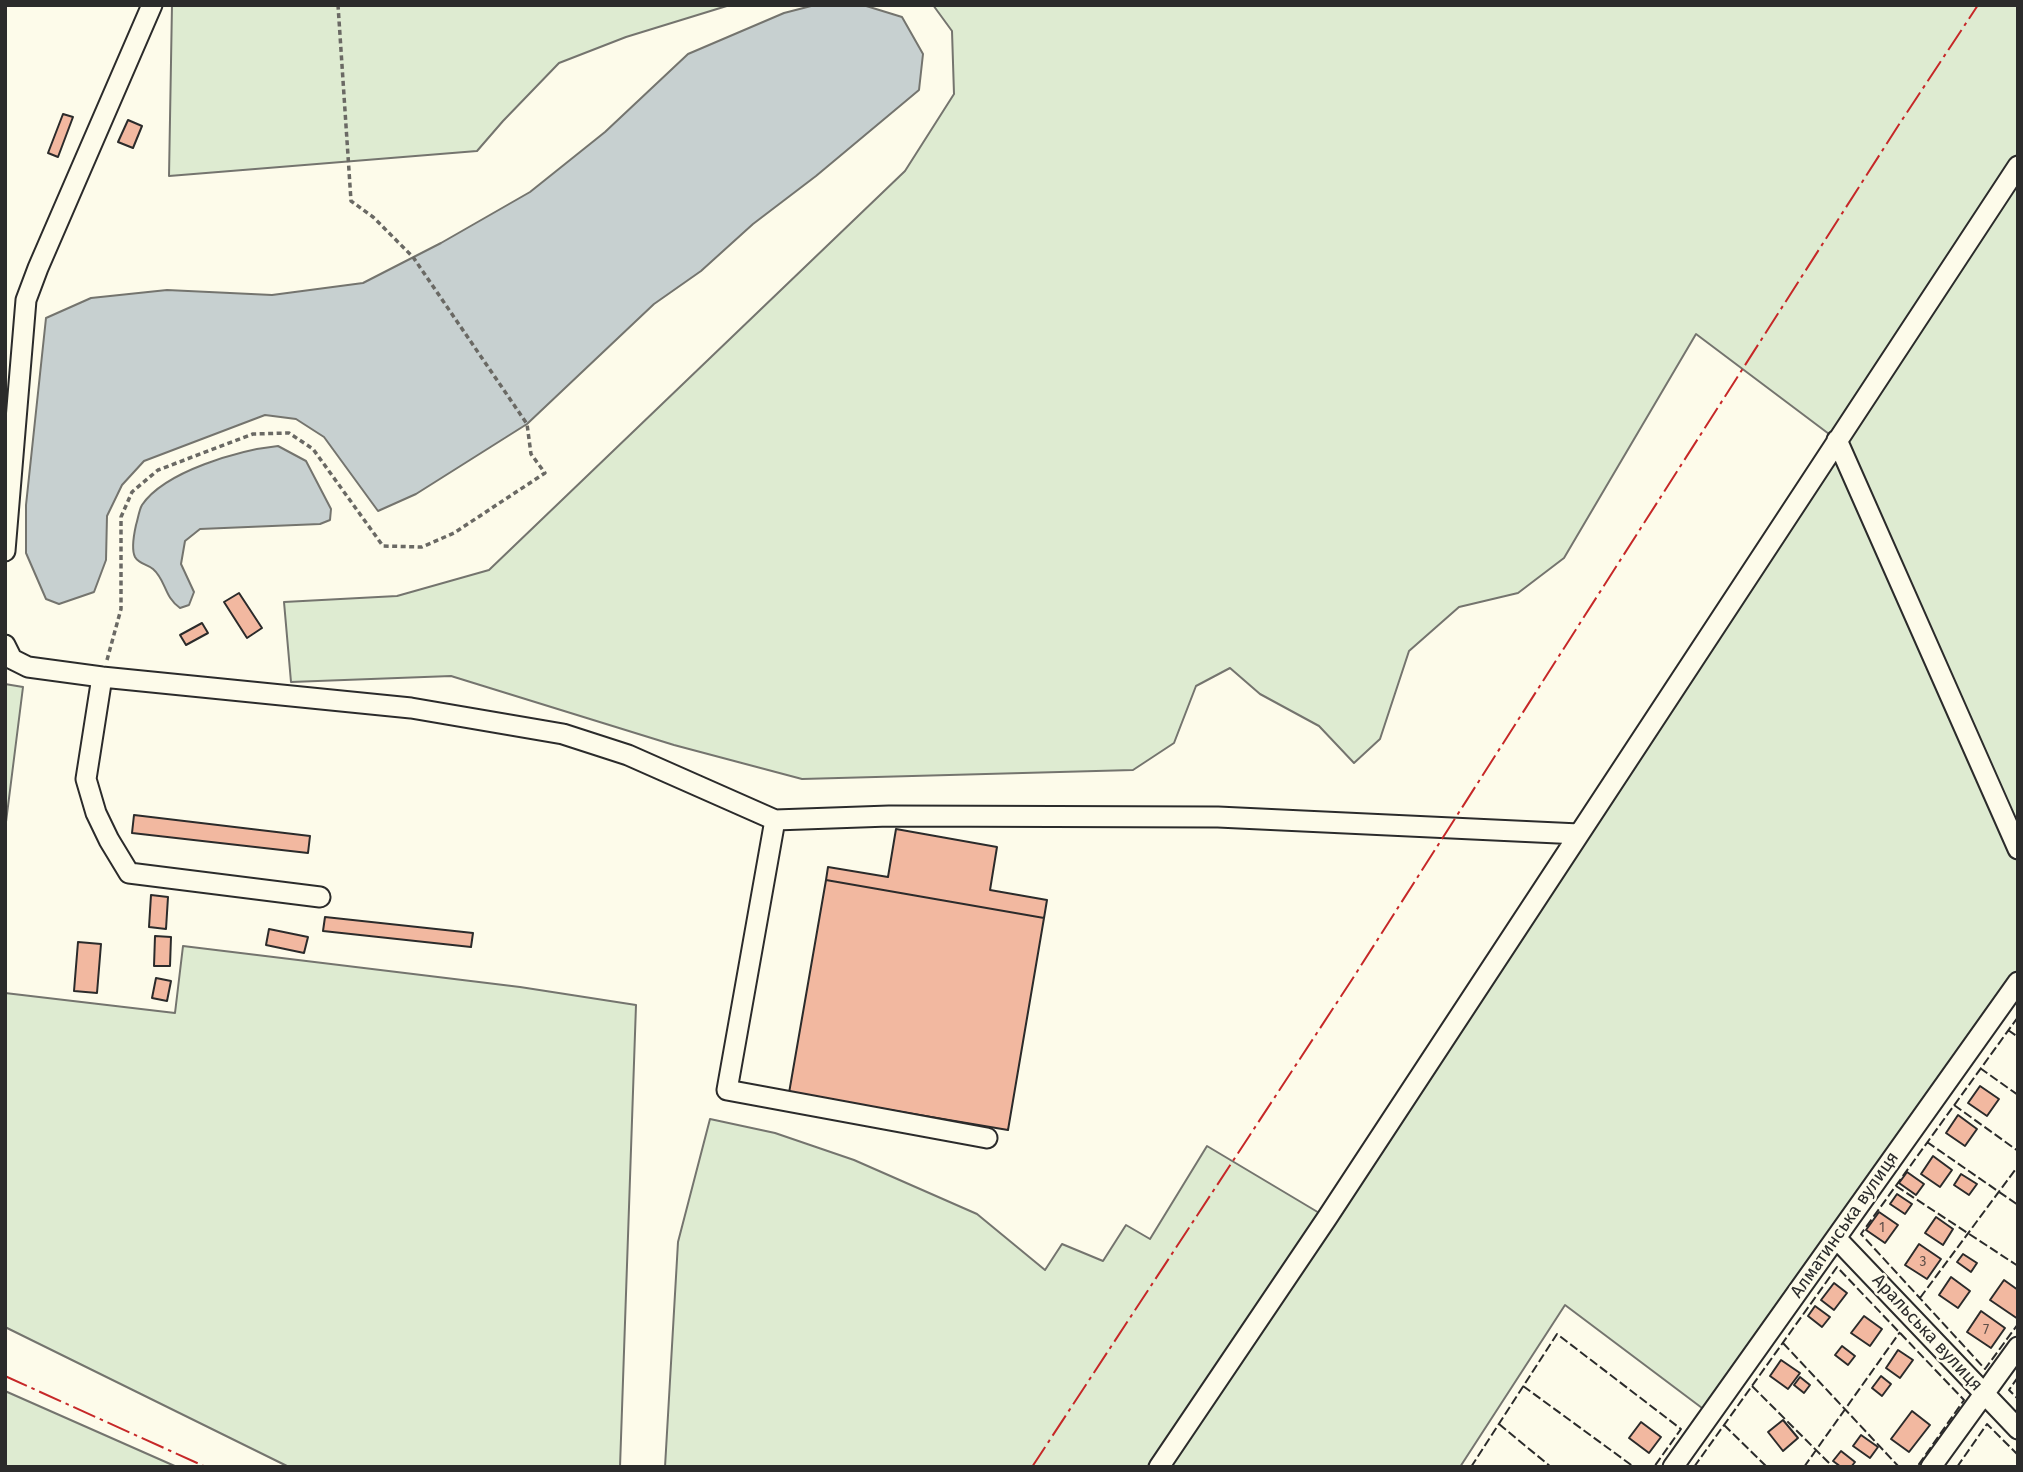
<!DOCTYPE html>
<meta charset="utf-8">
<style>
body{margin:0}
#map{position:relative;width:2023px;height:1472px;overflow:hidden;background:#fdfbea;font-family:"Fira Sans",sans-serif}
canvas{display:block}
.frame{position:absolute;inset:0;border:7px solid #2b2b2b;pointer-events:none}
</style>
<div id="map">
<canvas width="2023" height="1472"></canvas>
<div class="frame"></div>
</div>
<script>
const context = document.querySelector('canvas').getContext('2d');
context.lineJoin = 'round';
function fill(path, color) {
  context.fillStyle = color;
  context.fill(path, 'evenodd');
}
function stroke(path, color, width, dash) {
  context.strokeStyle = color;
  context.lineWidth = width;
  context.lineCap = dash ? 'butt' : 'round';
  context.setLineDash(dash || []);
  context.stroke(path);
}
function write(font, color, halo, rows, align = 'center') {
  context.font = font + ' "Fira Sans",sans-serif';
  context.lineWidth = 5;
  context.setLineDash([]);
  context.textBaseline = 'middle';
  context.strokeStyle = halo;
  context.fillStyle = color;
  for (const [text, x, y, turn = 0] of rows) {
    context.save();
    context.translate(x, y);
    context.rotate((+turn || 0) * Math.PI / 180);
    context.textAlign = isNaN(turn) ? turn : align;
    if (halo) context.strokeText(text, 0, 0);
    context.fillText(text, 0, 0);
    context.restore();
  }
}
const green = new Path2D(`
 M172,5h558l-104,32 -67,26 -56,58 -26,30 -308,25z
 M933,5h1085v977l-308,432 -145,-109 -105,162h-795l13,-225 32,-123 65,14 79,27 123,54 68,56 17,-26 41,17 23,-36 24,14 57,-93 119,71 511,-777 -141,-106 -132,224 -46,35 -59,14 -50,44 -29,88 -26,24 -35,-37 -59,-32 -30,-26 -34,18 -22,57 -41,27 -331,9 -128,-34 -223,-69 -160,6 -7,-80 113,-6 92,-26 416,-399 49,-77 -2,-63z
 M5,684l18,3 -18,143z
 M183,946l337,41 116,18 -16,462h-331l-284,-140v-334l170,20z
 M5,1391l172,76h-172z`);
fill(green, '#deebd1');
stroke(green, '#74746e', 2);
const water = new Path2D(`
 M815,5h48l39,12 21,37 -4,36 -103,86 -63,48 -52,47 -47,33 -127,120 -111,70 -38,17 -54,-74 -28,-18 -31,-4 -121,46 -22,24 -15,31 -1,44 -12,32 -35,12 -13,-5 -20,-46v-48l20,-187 45,-20 76,-8 105,5 91,-12 78,-40 89,-51 75,-60 83,-78 96,-41z
 M278,446l28,15 25,48 -1,11 -10,4 -120,5 -15,12 -4,23 13,28 -5,13 -9,3c-16,-11 -14,-28 -27,-39 -6,-5 -14,-5 -18,-12 -4,-8 -1,-23 1,-32 2,-6 3,-15 6,-20 23,-34 98,-55 136,-59z`);
fill(water, '#c7d0d0');
stroke(water, '#74746e', 2);
const building = new Path2D(`
 M63,114l10,3 -15,40 -10,-4z
 M128,120l14,6 -9,22 -15,-6z
 M239,593l23,35 -15,10 -23,-36z
 M202,623l6,10 -22,12 -6,-10z
 M134,815l176,21 -2,17 -176,-20z
 M896,829l101,18 -7,43 57,10 -3,18 -218,-38 2,-13 60,10z
 M826,880l218,38 -36,212 -219,-37z
 M151,895l17,2 -2,32 -17,-2z
 M325,917l148,16 -2,14 -148,-16z
 M269,929l39,8 -4,16 -38,-8z
 M155,936l16,1 -1,29h-16z
 M78,942l23,2 -4,49 -23,-2z
 M156,978l15,3 -4,20 -15,-3z
 M1980,1086l19,13 -12,17 -19,-13z
 M1958,1115l19,14 -12,17 -19,-13z
 M1933,1156l19,14 -12,17 -19,-13z
 M1907,1172l17,12 -8,11 -17,-12z
 M1961,1174l16,10 -8,11 -15,-10z
 M1897,1194l15,10 -7,10 -15,-10z
 M1879,1212l19,13 -13,18 -19,-13z
 M1936,1217l17,12 -10,16 -18,-12z
 M1919,1244l22,15 -14,20 -22,-14z
 M1963,1254l14,9 -6,9 -14,-10z
 M1951,1277l19,14 -12,17 -19,-13z
 M2004,1280l14,10v29l-28,-19z
 M1834,1283l13,10 -13,17 -13,-10z
 M1815,1306l15,11 -8,10 -14,-11z
 M1981,1311l24,17 -14,20 -24,-16z
 M1864,1316l18,13 -12,17 -19,-13z
 M1842,1346l13,10 -7,9 -13,-10z
 M1898,1350l15,10 -13,18 -14,-10z
 M1781,1360l19,13 -12,16 -18,-13z
 M1881,1376l10,8 -9,12 -10,-8z
 M1800,1377l10,8 -6,8 -10,-8z
 M1912,1411l18,14 -21,27 -18,-13z
 M1783,1420l15,18 -15,13 -15,-19z
 M1641,1422l20,15 -12,16 -20,-15z
 M1861,1435l17,12 -8,11 -17,-12z
 M1841,1451l14,11 -4,5h-10l-8,-6z`);
fill(building, '#f2b8a0');
stroke(building, '#2b2b2b', 2);
const minor = new Path2D(`
 M1837,440l181,409
 M5,551l21,-251 12,-32 114,-263
 M5,645l7,14 16,8 74,10 309,31 152,26 65,21 147,65
 M102,677l-16,102 10,34 13,27 20,33 191,24
 M987,1138l-260,-48 48,-270 114,-4 329,1 361,17
 M1836,1238l182,191
 M1159,1467l168,-249 691,-1052
 M1673,1467l345,-485
 M1931,1467l87,-120`);
stroke(minor, '#2b2b2b', 23);
stroke(new Path2D(`
 M107,660l14,-51v-92l11,-25 26,-22 95,-36 36,-1 24,16 70,97 39,1 32,-14 91,-60 -14,-19 -4,-30 -114,-167 -40,-40 -22,-16 -13,-196`), '#6a6964', 3.5, [5, 3.5]);
stroke(minor, '#fdfbea', 19);
stroke(new Path2D(`
 M2018,1017l-157,217 124,135 33,-45
 M2008,1030l10,7
 M1980,1068l38,27
 M1954,1105l64,46
 M1927,1142l91,63
 M1896,1186l122,80
 M1920,1298l98,-132
 M1783,1343l116,124
 M2018,1377l-9,13 9,9
 M1523,1386l111,81
 M1752,1386l81,81
 M1499,1424l52,43
 M1724,1425l43,42
 M1471,1467l86,-133 124,95 -27,38
 M1694,1467l143,-200 127,133 -47,67
 M1804,1467l96,-135
 M1957,1467l30,-43 31,31`), '#2b2b2b', 2, [9, 3.5]);
stroke(new Path2D(`
 M5,1376l201,91
 M1032,1467l321,-489 545,-852 80,-121`), '#c62828', 2, [24, 5, 3.5, 5]);
write('14px', '#5d4e48', null, [
 ["1",1882,1228],
 ["3",1923,1262],
 ["7",1986,1330]
]);
write('18px', '#2b2b2b', '#fdfbea', [
 ["Алматинська вулиця",1845,1225,-55],
 ["Аральська вулиця",1927,1333,47]
]);
</script>
